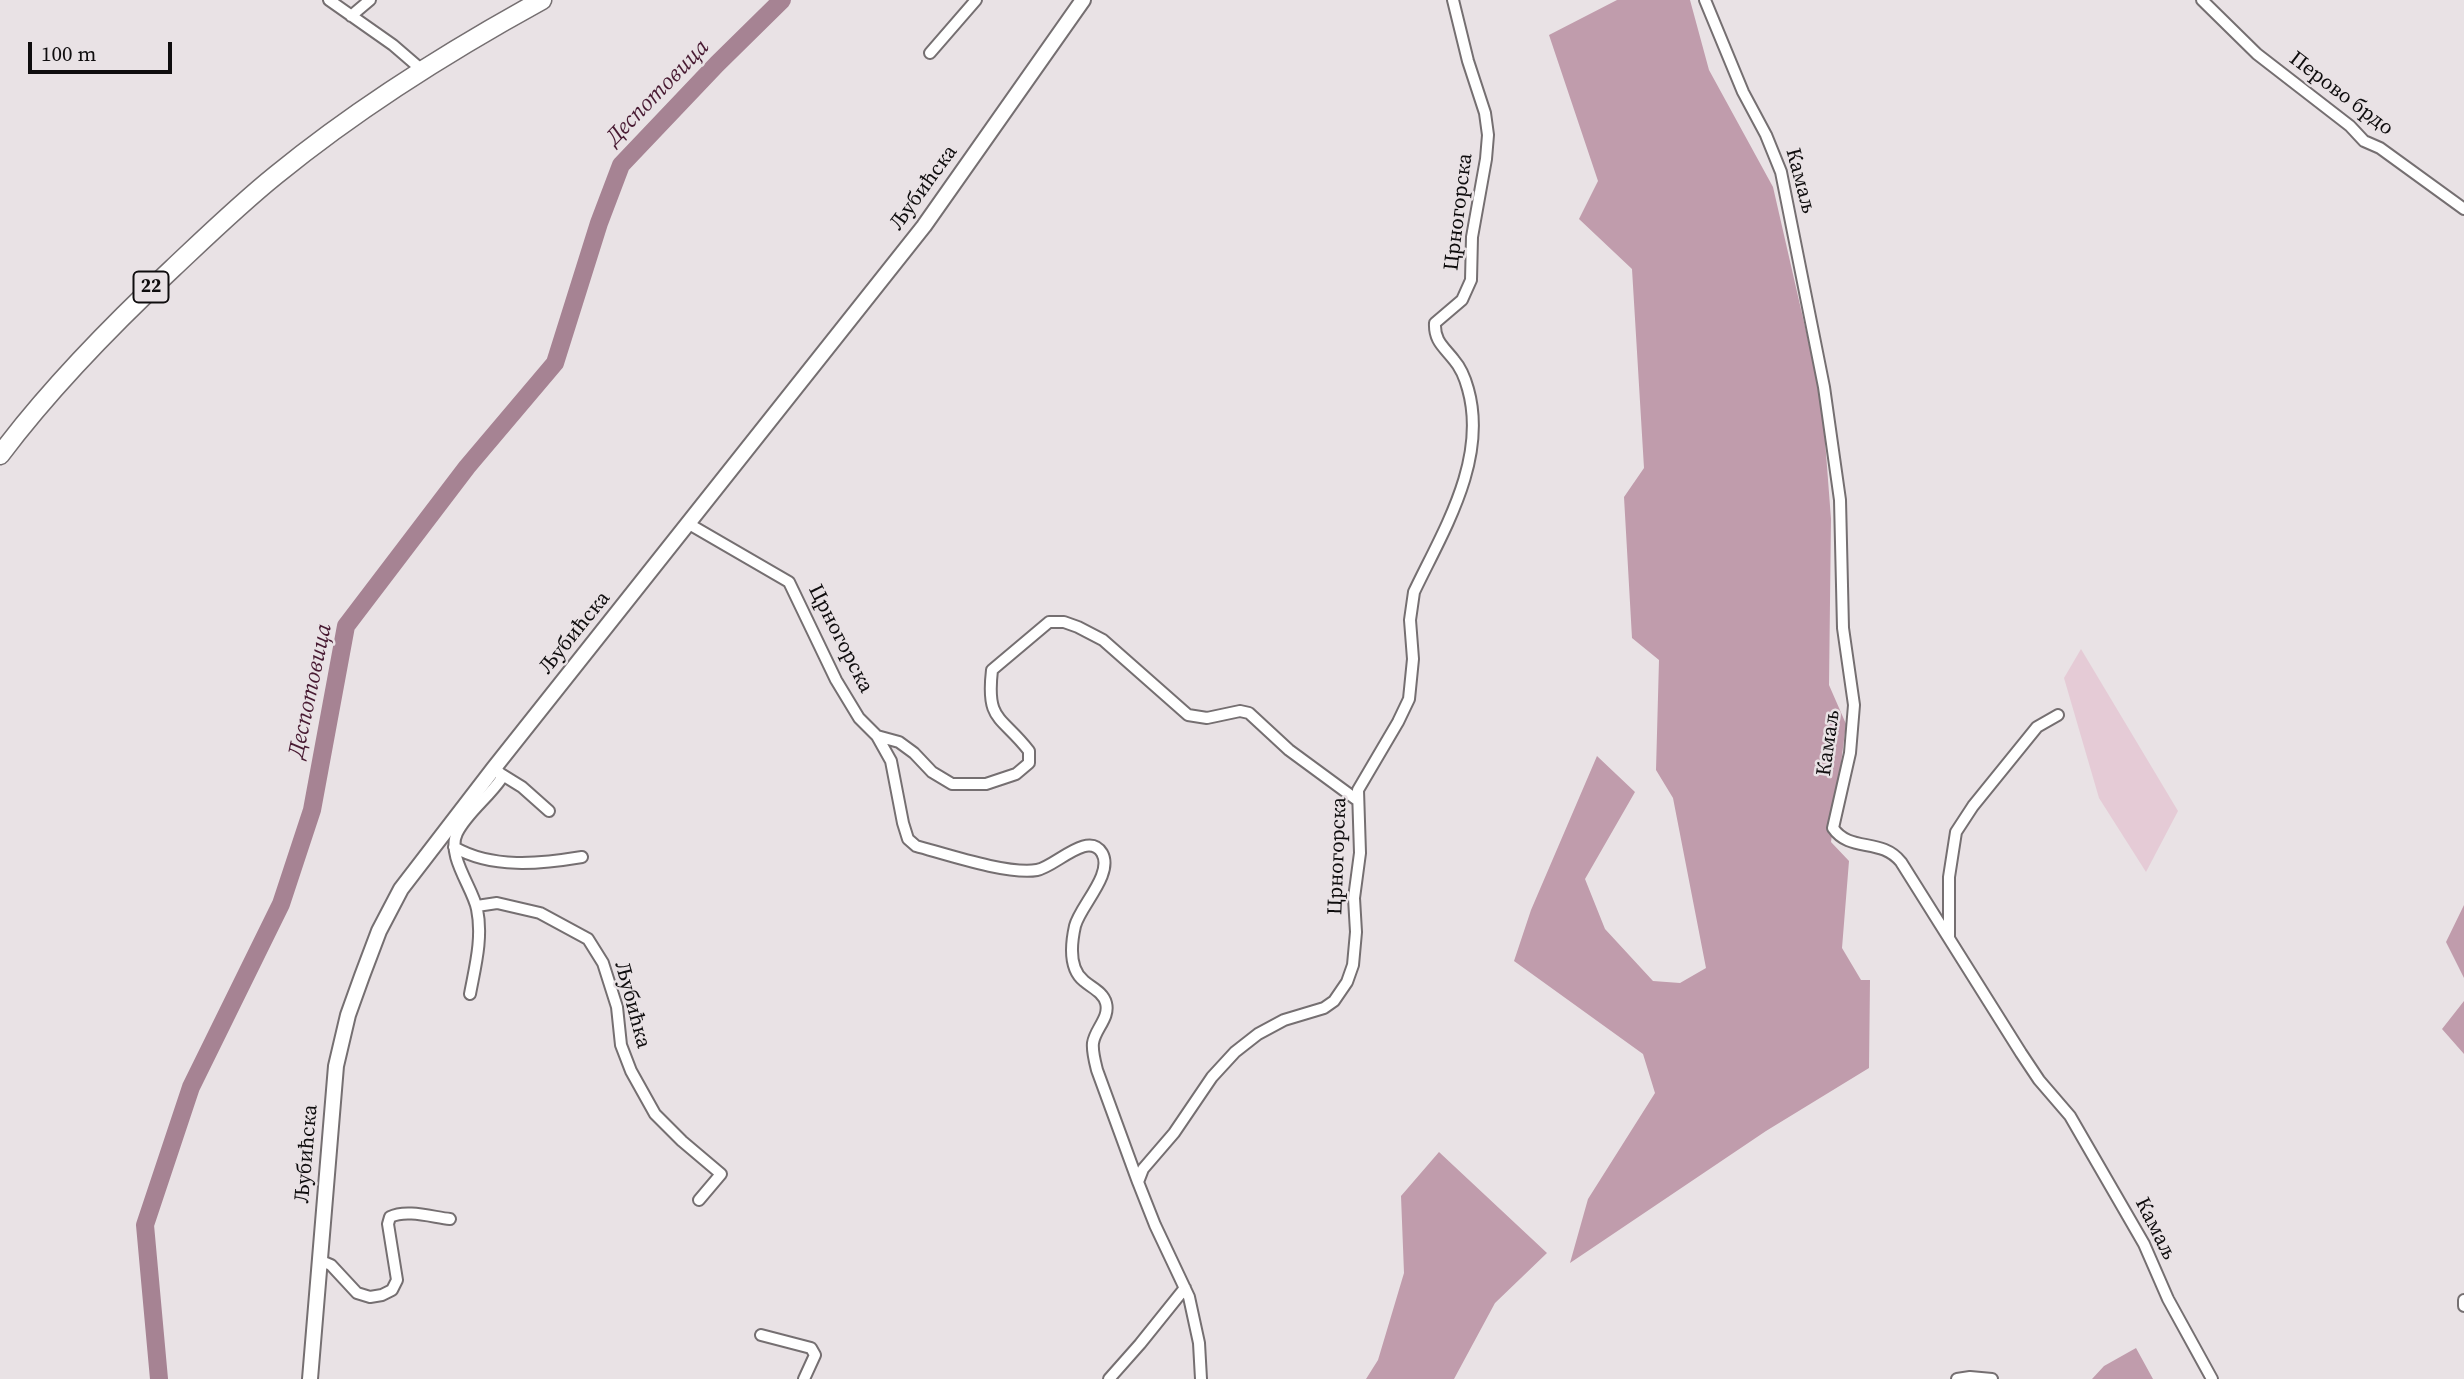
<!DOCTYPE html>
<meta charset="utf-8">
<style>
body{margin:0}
#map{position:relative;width:2464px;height:1379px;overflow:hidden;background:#e9e2e5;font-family:"Source Serif 4",serif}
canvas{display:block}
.scale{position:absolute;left:28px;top:42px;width:144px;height:32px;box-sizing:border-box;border:4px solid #0f0d0e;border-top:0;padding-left:9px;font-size:21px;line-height:24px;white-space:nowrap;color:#0f0d0e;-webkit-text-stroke:5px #e9e2e5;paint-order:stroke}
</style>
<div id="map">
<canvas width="2464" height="1379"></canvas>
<div class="scale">100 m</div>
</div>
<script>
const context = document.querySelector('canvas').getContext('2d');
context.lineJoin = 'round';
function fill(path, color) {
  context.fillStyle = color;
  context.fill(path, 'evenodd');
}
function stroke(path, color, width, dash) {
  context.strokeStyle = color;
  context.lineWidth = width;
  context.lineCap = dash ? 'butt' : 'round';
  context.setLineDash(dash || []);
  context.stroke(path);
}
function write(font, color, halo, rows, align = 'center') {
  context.font = font + ' "Source Serif 4",serif';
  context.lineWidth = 5;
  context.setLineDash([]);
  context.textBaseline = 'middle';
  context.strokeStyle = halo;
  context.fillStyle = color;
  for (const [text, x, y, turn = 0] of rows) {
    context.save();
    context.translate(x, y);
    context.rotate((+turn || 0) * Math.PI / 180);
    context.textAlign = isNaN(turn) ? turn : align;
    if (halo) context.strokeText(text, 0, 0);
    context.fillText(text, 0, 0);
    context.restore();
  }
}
fill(new Path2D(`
 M2081,649l97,162 -32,61 -47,-74 -35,-120z`), '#e5cbd6');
fill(new Path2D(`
 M1617,0h73l19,70 64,117 49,214 9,118 -2,166 17,39 -15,118 18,19 -7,87 19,32h9l-1,88 -103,63 -196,132 18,-64 67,-106 -12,-39 -129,-93 17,-51 66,-154 38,36 -50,87 20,50 48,52 27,2 26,-15 -33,-170 -17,-28 3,-110 -27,-22 -8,-141 20,-29 -12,-199 -53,-50 19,-38 -49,-146z
 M2464,905v73l-18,-36z
 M2464,1001v53l-22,-25z
 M1439,1152l108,101 -52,50 -41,76h-88l12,-19 26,-87 -3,-77z
 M2136,1348l17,31h-61l12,-13z`), '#c09cac');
stroke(new Path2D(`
 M159,1379l-14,-154 46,-138 90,-183 31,-94 34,-184 121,-159 88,-104 44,-140 22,-58 96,-101 65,-64`), '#a68393', 18);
const minor = new Path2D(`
 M329,0l64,45 29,25
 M1705,0l38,92 23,43 15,37 43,215 16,113 3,128 11,77 -4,48 -17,75c17,25 48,9 68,34l120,191 18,27 31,36 74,128 24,55 44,80
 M2202,0l55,54 93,72 14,15 16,7 84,61
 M351,16l19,-16
 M930,53l46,-53
 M689,524l100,58 47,98 23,38 18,18 14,25 12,62 5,16 8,7c30,8 92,29 121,24 18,-3 51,-40 65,-17 12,21 -22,53 -27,73 -4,18 -6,43 9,55 8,7 19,11 22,22 4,15 -11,26 -13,40 -1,8 2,19 4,27l41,112
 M877,736l22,6 15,11 18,19 20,12h34l30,-10 13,-11v-12c-28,-36 -43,-29 -37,-81l57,-48h15l14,5 25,13 85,75 19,3 33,-7 9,2 40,37 68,50
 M501,774l21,13 27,24
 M454,847c38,22 86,17 128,10
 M477,906l20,-3 43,10 48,26 15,24 14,44 4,38 10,26 24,43 27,27 39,33 -22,26
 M1949,937v-60l7,-45 17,-26 64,-79 21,-12
 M470,994c5,-27 13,-56 7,-85 -4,-21 -31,-54 -20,-76 10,-20 31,-35 44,-54v-5l-7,-6
 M319,1260l12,5 26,28 13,4 12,-2 10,-5 5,-10 -9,-56 2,-7c16,-8 42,0 60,2
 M2464,1300v6
 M761,1335l50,13 4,7 -11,24
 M1109,1379l31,-35 45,-56
 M1201,1379l-2,-36 -10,-46 -34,-72 -17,-43 5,-13 31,-36 38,-56 23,-25 23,-18 26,-14 40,-12 10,-7 13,-19 6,-17 3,-33 -2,-34 6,-45 -2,-63 40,-68 11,-23 4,-40 -3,-39 4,-28c29,-61 74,-132 54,-203 -3,-11 -7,-21 -14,-29 -10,-13 -20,-19 -19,-37l27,-23 9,-20 1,-43 14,-78 2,-24 -3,-22 -17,-52 -15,-61
 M1957,1379l13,-2 22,2`);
const tertiary = new Path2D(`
 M310,1379l26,-313 12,-51 14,-39 17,-45 22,-42 93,-121 430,-542 159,-226`);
const primary = new Path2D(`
 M0,455c51,-68 111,-129 173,-187 34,-32 67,-64 103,-93 82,-67 173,-124 266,-175`);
stroke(minor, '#756f71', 14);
stroke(tertiary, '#756f71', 18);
stroke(primary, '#756f71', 21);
stroke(minor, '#fff', 10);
stroke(tertiary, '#fff', 14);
stroke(primary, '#fff', 18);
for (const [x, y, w] of [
 [151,287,35]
]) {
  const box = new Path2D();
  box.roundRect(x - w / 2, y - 15.5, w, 31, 5);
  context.fillStyle = '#e9e2e5';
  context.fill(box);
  stroke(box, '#0f0d0e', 2);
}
write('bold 19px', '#0f0d0e', null, [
 ["22",151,287]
]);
write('21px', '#0f0d0e', '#e9e2e5', [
 ["Перово брдо",2341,94,37],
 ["Камаљ",1800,181,75],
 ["Љубићска",924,188,-54],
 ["Црногорска",1459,212,-83],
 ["Љубићска",575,633,-51],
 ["Црногорска",840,639,63],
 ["Камаљ",1829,743,-82],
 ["Црногорска",1338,856,-88],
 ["Љубићка",632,1005,75],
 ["Љубићска",307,1154,-85],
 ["Камаљ",2155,1229,63]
]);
write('italic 23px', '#481a32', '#e9e2e5', [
 ["Деспотовица",658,93,-46],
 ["Деспотовица",311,691,-78]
]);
</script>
